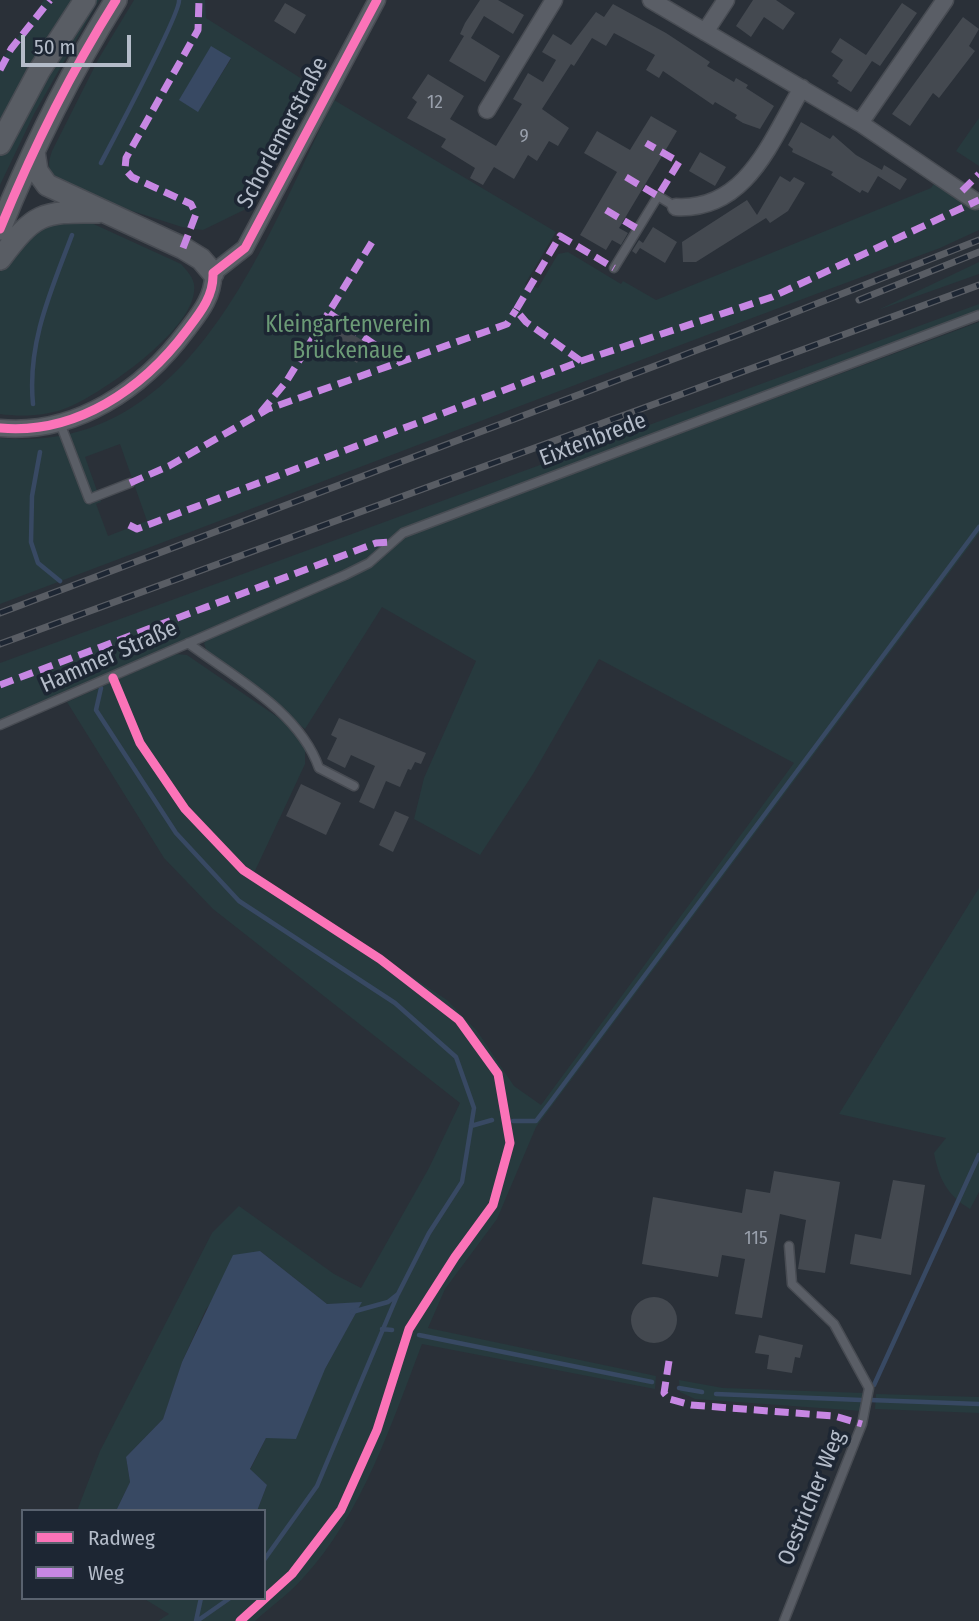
<!DOCTYPE html>
<meta charset="utf-8">
<style>
body{margin:0}
#map{position:relative;width:979px;height:1621px;overflow:hidden;background:#2a3038;font-family:"Fira Sans Condensed",sans-serif}
canvas{display:block}
.legend{position:absolute;left:21px;top:1509px;width:245px;height:91px;box-sizing:border-box;background:#1d2633;border:2px solid #59626f;margin:0;padding:9px 12px;list-style:none;font-size:21px;color:#b4bcc9}
.legend li{display:flex;align-items:center;gap:14px;height:35px}
.legend b{width:35px;border:2px solid #59626f}
.scale{position:absolute;left:21px;top:35px;width:110px;height:32px;box-sizing:border-box;border:4px solid #b4bcc9;border-top:0;padding-left:9px;font-size:21px;line-height:24px;white-space:nowrap;color:#b4bcc9;-webkit-text-stroke:5px #1d2633;paint-order:stroke}
</style>
<div id="map">
<canvas width="979" height="1621"></canvas>
<ul class="legend">
<li><b style="height:9px;background:#fb73b8"></b>Radweg</li>
<li><b style="height:9px;background:#c787e3"></b>Weg</li>
</ul>
<div class="scale">50 m</div>
</div>
<script>
const context = document.querySelector('canvas').getContext('2d');
context.lineJoin = 'round';
function fill(path, color) {
  context.fillStyle = color;
  context.fill(path, 'evenodd');
}
function stroke(path, color, width, dash) {
  context.strokeStyle = color;
  context.lineWidth = width;
  context.lineCap = dash ? 'butt' : 'round';
  context.setLineDash(dash || []);
  context.stroke(path);
}
function write(font, color, halo, rows, align = 'center') {
  context.font = font + ' "Fira Sans Condensed",sans-serif';
  context.lineWidth = 7;
  context.setLineDash([]);
  context.textBaseline = 'middle';
  context.strokeStyle = halo;
  context.fillStyle = color;
  for (const [text, x, y, turn = 0] of rows) {
    context.save();
    context.translate(x, y);
    context.rotate((+turn || 0) * Math.PI / 180);
    context.textAlign = isNaN(turn) ? turn : align;
    if (halo) context.strokeText(text, 0, 0);
    context.fillText(text, 0, 0);
    context.restore();
  }
}
fill(new Path2D(`
 M44,0h29l-25,35 -48,84v-57z
 M92,0h7l-65,114 -34,71v-29l37,-70z
 M134,0h71l1,18 107,68 -67,123 -43,21 -21,-3 -56,-18 -70,-30c-9,-10 -8,-16 -4,-28l47,-93zM211,47l20,12 -33,52 -18,-11z
 M334,100l222,132 -31,52 13,4 20,-34 10,-2 53,32 2,-3 33,19 275,-112 8,-11 40,18v35l-39,18c-315,116 -626,238 -940,356v-166c192,19 265,-200 334,-338zM120,444l27,77 -39,15 -12,-32 5,-2 -16,-45z
 M979,118v48l-23,-15z
 M87,221l94,43c8,9 15,16 13,28 -4,40 -90,100 -125,115 -20,9 -48,10 -69,7v-142l10,-16 35,-32z
 M979,262v12l-101,36z
 M979,304v7l-577,220 -34,28 -24,13 -344,149v-58z
 M979,322v211l-443,594 -39,92 -52,70 -17,39 228,48 -1,13 -233,-45c-31,81 -60,170 -119,234 -14,16 -33,29 -48,43h-97l11,-7 -26,-16h121v-87h-7l10,-26 -17,-15 16,-32 59,-69 36,-66 -34,1 -67,-53 -54,58 -24,53 -19,57 -37,38 4,25 -14,29h-39l23,-60 112,-218 27,-27 95,68 27,14 68,-120 31,-65 -247,-194 -49,-51 -97,-156 108,-48 12,1 105,72 13,20v17l-51,109 193,127 30,31 37,55 27,19 253,-342 -195,-104 -66,115 -53,81 -66,-36 10,-41 52,-117 -94,-54 -77,122 -97,-74 -4,-12 8,-7 159,-70 35,-30z
 M979,888v304l-9,17c-23,-14 -31,-30 -36,-56l12,-15 -107,-24z
 M679,1380l44,8 140,5 -1,18 -167,-12 -15,-7z
 M876,1394l103,3v16l-104,-4z`), '#273a3e');
fill(new Path2D(`
 M211,46l20,12 -33,54 -19,-12z
 M260,1251l67,53 35,-2 -37,67 -29,70 -30,-1 -16,31 17,16 -10,26h-141l14,-29 -4,-25 37,-38 19,-57 51,-107z`), '#384963');
stroke(new Path2D(`
 M101,163c11,-21 80,-151 78,-163
 M33,404c-6,-61 18,-113 39,-169
 M40,452l-8,44 -1,46 7,21 22,18
 M101,688l-5,22 80,123 63,68 156,102 61,54 18,51 -12,74 -33,51 -31,61 -10,8 -36,10
 M513,1121h23l13,-17 430,-577
 M471,1126l21,-6
 M382,1329l10,1
 M419,1335l233,47
 M874,1385l105,-230
 M679,1388l23,4
 M716,1394l145,6
 M870,1400l109,4
 M264,1560l53,-74 80,-190
 M196,1621l5,-23
 M197,1621l33,-23`), '#384963', 4.5);
fill(new Path2D(`
 M480,0h18l26,15 -11,19 -29,-18 -13,22 29,18 -15,26 -36,-21 15,-25 -4,-2 5,-11z
 M753,0h23l19,13 -12,17 -19,-13 -13,20 -15,-11z
 M285,3l21,12 -11,19 -21,-13z
 M902,3l15,10 -37,53 -8,-5 -21,31 -14,-9 2,-2 -7,-5 11,-16 -12,-8 9,-14 26,17z
 M613,4l53,29 44,29 -3,4 27,16 2,-4 12,7 -2,3 28,18 -14,23 -17,-6 -8,-5 2,-3 -22,-13 -2,3 -50,-34 -4,7 -13,-8 9,-15 -41,-22 -8,13 -14,-8 -18,28 -3,-2 -29,45 27,19 -11,18 -9,-5 -12,20 -9,-6 -14,24 -20,-12 -11,18 -13,-7 5,-10 -34,-21 5,-8 -39,-21 10,-16 -5,-4 16,-24 36,22 -14,23 46,27 26,-42 -9,-5 15,-26 15,9 13,-22 -14,-8 11,-18 18,11 25,-33 8,5z
 M963,17l16,12 -10,17 6,5 -36,47 -6,-5 -23,33 -18,-12z
 M651,116l26,15 -58,97 9,5 -7,12 -9,-5 -6,10 -26,-15 37,-63 -33,-19 13,-22 33,19z
 M801,122l29,17 3,-4 23,20 26,15 2,-5 23,14 -7,11 -22,-14 -10,17 -6,-3 -2,3 -29,-18 2,-3 -41,-20 1,-3 -5,-4z
 M700,152l26,15 -11,19 -26,-15z
 M780,176l10,6 4,-5 11,6 -17,28 -18,12 -4,-5 -70,44h-13l-1,-20 65,-42 10,15z
 M653,227l24,15 -12,21 -25,-15 -4,6 -4,-3 7,-11 4,3z
 M341,327l27,17 -11,19 -27,-17z
 M339,718l87,35 -5,11 -6,-2 -4,8 -3,-1 -8,18 -14,-6 -12,28 -15,-7 16,-36 -24,-11 -6,13 -18,-9 10,-21 -6,-3z
 M301,784l40,19 -15,32 -40,-19z
 M395,811l14,6 -16,35 -14,-7z
 M774,1171l66,11 -15,91 -27,-4 8,-49 -26,-6 -18,104 -27,-4 10,-55 -23,-4 -4,22 -76,-13 11,-67 89,16 4,-24 24,4z
 M893,1180l32,5 -14,90 -61,-11 5,-30 26,5z
 M631 1320a23 23 0 1 1 46 0a23 23 0 1 1-46 0Z
 M759,1335l44,10 -3,13 -5,-1 -3,16 -25,-4 2,-14 -14,-2z`), '#444950');
const lane = new Path2D(`
 M614,268l44,-72 18,11
 M60,423l29,76 41,-16
 M188,643c47,35 111,68 131,125l35,18
 M0,725l345,-150 24,-12 34,-30 576,-218
 M784,1621l78,-197 7,-36 -35,-64 -42,-40 -3,-38`);
const street = new Path2D(`
 M651,0l209,123 115,78
 M705,32l21,-32
 M487,110l67,-110
 M860,123l85,-123
 M676,207c71,4 95,-67 126,-119
 M0,428c76,7 143,-39 187,-98 13,-17 27,-34 26,-57l32,-25 132,-248`);
const secondary = new Path2D(`
 M0,144l39,-73 46,-71
 M34,152l3,19 10,14 136,63 18,11 12,14
 M0,229c32,-79 71,-157 116,-229
 M0,259c34,-45 41,-48 97,-47`);
stroke(lane, '#484c53', 11);
stroke(street, '#484c53', 19);
stroke(secondary, '#484c53', 24);
stroke(lane, '#5a5e66', 8);
stroke(street, '#5a5e66', 16);
stroke(secondary, '#595d64', 21);
const rail = new Path2D(`
 M859,300l120,-48
 M0,613l737,-278 242,-95
 M0,644l979,-359`);
stroke(rail, '#595d64', 7);
stroke(rail, '#1d2633', 4.5, [13]);
stroke(new Path2D(`
 M0,70l11,-21 39,-49
 M626,177l32,19 21,-34 -33,-19
 M962,191l17,-17
 M606,210l32,19
 M183,248l13,-34 -5,-10 -59,-27 -7,-8 1,-11 72,-128 1,-30
 M329,313l72,50
 M581,361l-55,-39 -10,-12 44,-74 54,32
 M261,412l25,-30 86,-140
 M130,483l39,-17 99,-57 239,-85 9,-14
 M129,525l8,4 444,-168 191,-64 207,-97
 M0,685l376,-142 16,-1
 M669,1361l-5,32 5,6 22,6 143,11 28,8`), '#c787e3', 7, [14, 7]);
stroke(new Path2D(`
 M0,229c32,-79 71,-157 116,-229
 M0,428c76,7 143,-39 187,-98 13,-17 27,-34 26,-57l32,-25 132,-248
 M113,678l27,65 45,66 58,61 137,89 79,61 39,54 12,69 -17,62 -38,52 -46,72 -32,101 -36,80 -49,64 -52,47`), '#fb73b8', 9);
write('19px', '#989fab', null, [
 ["12",435,103],
 ["9",524,137],
 ["115",756,1239]
]);
write('23px', '#b4bcc9', '#1d2633', [
 ["Schorlemerstraße",283,133,-62],
 ["Eixtenbrede",593,440,-21],
 ["Hammer Straße",109,657,-24],
 ["Oestricher Weg",812,1498,-68]
]);
write('23px', '#6b9a76', '#1d2633', [
 ["Kleingartenverein",348,326],
 ["Brückenaue",348,352]
]);
</script>
